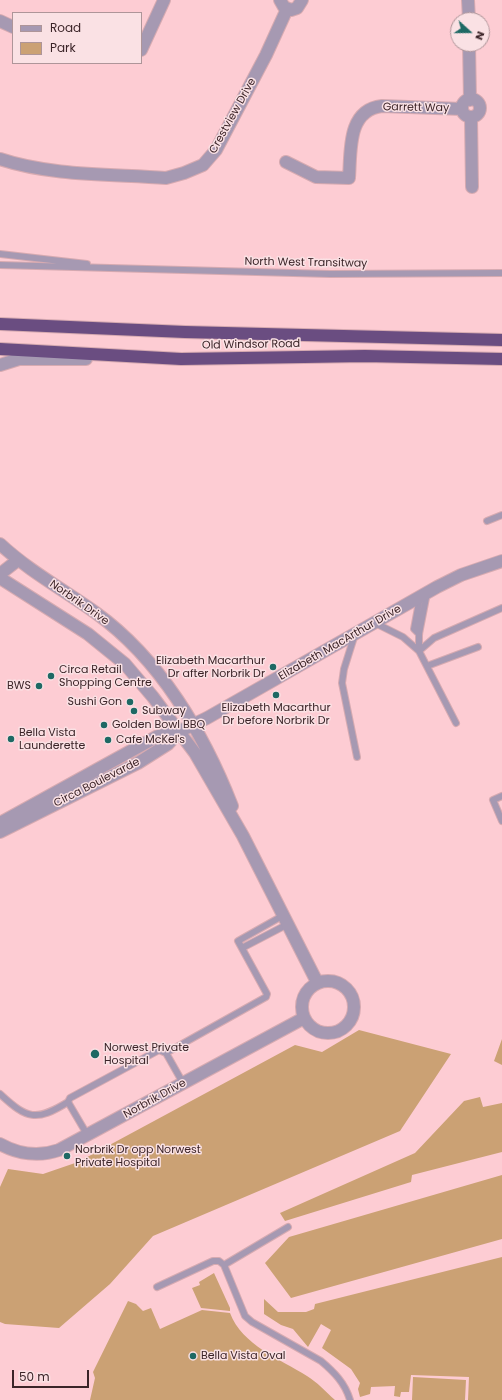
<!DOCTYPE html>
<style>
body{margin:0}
#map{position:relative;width:502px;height:1400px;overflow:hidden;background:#fdccd3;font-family:Poppins,sans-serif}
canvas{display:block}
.legend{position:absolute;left:12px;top:12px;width:130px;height:52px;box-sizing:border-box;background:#fae1e4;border:1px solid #ae9599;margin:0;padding:5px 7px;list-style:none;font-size:12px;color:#3b2428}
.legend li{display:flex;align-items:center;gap:8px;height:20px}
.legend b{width:20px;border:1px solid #ae9599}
.north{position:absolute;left:450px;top:12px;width:40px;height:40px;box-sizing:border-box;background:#fae1e4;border:1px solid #ae9599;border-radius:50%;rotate:111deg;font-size:11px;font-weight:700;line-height:16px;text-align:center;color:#3b2428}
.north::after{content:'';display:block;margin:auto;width:14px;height:18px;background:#1e6964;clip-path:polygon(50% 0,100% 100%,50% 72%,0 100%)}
.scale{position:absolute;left:12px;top:1370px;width:77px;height:18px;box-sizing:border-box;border:2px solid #3b2428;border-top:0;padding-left:5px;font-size:12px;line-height:14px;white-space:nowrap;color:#3b2428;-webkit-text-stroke:3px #fae1e4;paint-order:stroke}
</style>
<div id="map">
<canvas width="502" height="1400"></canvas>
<ul class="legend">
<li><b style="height:5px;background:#a699b2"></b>Road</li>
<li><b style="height:11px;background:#cba174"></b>Park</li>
</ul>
<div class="north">N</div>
<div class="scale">50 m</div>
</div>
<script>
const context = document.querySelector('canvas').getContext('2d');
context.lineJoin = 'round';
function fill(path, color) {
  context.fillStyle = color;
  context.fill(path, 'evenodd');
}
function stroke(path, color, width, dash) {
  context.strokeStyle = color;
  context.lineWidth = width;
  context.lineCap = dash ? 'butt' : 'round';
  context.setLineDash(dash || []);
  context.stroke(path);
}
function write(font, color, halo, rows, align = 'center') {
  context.font = font + ' Poppins,sans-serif';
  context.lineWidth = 3;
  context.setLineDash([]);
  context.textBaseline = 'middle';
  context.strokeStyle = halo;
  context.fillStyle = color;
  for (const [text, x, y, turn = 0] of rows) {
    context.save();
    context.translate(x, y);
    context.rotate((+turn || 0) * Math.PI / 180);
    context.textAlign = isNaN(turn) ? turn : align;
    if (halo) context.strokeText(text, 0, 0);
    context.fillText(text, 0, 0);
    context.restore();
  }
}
fill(new Path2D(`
 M359,1030l92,24 -51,77 -247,105 -43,48 -51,44 -54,-4 -5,-2v-135l8,-18 35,5 35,-12 217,-117 27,7z
 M502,1039v26l-8,-4z
 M480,1097l3,10 19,-4v49l-90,23 -1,7 -126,39 -5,-8 135,-60 49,-52z
 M502,1175v64l-211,59 -26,-35 24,-26z
 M502,1257v143h-34l1,-23 -58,-2 -2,17h-8l-1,5 -6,-1 1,-10 -24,1 -1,7 -10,3 -2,-8 2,-6 -9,-14 -29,-21 9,-18 -10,-6 -13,23 -15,-18 -12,-4 -17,-11v-15l14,13h28l8,-3 1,-5z
 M214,1273l16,35v3l-29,-3 -9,-20 8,-3 -1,-3z
 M128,1301l8,3 7,7 8,-3 9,21 42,-19 28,3c12,32 50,46 77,63 10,6 19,16 28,24h-245l5,-22 -2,-6z
 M413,1377l53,3 -1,20h-53z`), '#cba174');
const lane = new Path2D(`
 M0,254l87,10
 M0,265l330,9 172,-1
 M487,521l15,-6
 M375,623l28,14 16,14 37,72
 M355,634l-11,35 -2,14 15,74
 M419,634l-5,-5 6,-32
 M419,651l15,-13 68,-30
 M419,651v-17l8,-41
 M427,666l51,-19
 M502,796l-9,4 9,21
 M242,948l46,-24
 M166,1053l100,-56 1,-3 -29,-53 46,-26
 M0,1094c27,25 36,28 68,8
 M88,1136l-20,-34 2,-4 89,-48 7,3 17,30
 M224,1265l64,-38
 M157,1287l56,-26h6l5,4 21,51 7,6 69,39c13,11 24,22 29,39`);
const street = new Path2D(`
 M280,0l4,7 7,3 6,-2 5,-8
 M468,0l1,20
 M0,21l13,6
 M469,44l1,56
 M141,50l23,-50
 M462 108a9 9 0 1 1 18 0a9 9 0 1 1-18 0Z
 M471,117l1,70
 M0,159c50,17 113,15 166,19l18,-5 19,-8 13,-15 50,-95 21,-46
 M286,162l30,15 33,1c2,-27 -2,-68 33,-72l80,3
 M0,365l19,-6h67
 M0,544c29,27 64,46 96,69 64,46 108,121 136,193
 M0,574l18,-14
 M0,578l88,56 37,30 28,33 42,56 48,83 74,146
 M0,823l158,-87 22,-5 27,-13 230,-131 24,-12 41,-14
 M0,832l138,-69 30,-19 12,-13
 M302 1007a26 26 0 1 1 52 0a26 26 0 1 1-52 0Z
 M0,1144c18,10 39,13 59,6l245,-132`);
const highway = new Path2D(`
 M0,324l185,8 317,8
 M0,349l181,10 184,-3 137,3`);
stroke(lane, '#d6aab1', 8);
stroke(street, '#d6aab1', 14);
stroke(highway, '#d6aab1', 14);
stroke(lane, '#a699b2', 6);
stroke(street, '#a699b2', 12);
stroke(highway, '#6a4d81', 12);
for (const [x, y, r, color] of [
 [273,667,4,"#1e6964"],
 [51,676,4,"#1e6964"],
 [39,686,4,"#1e6964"],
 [276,695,4,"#1e6964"],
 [130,702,4,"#1e6964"],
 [134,711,4,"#1e6964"],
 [104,725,4,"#1e6964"],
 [11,739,4,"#1e6964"],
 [108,740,4,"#1e6964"],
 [95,1054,5,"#1e6964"],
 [67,1156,4,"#1e6964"],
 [193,1356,4,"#1e6964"]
]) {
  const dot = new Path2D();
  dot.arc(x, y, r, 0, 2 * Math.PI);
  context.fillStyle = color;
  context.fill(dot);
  stroke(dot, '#fae1e4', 1.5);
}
write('11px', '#3b2428', '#fae1e4', [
 ["Garrett Way",416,108,1],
 ["Crestview Drive",233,116,-61],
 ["North West Transitway",306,263,1],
 ["Old Windsor Road",251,345,-1],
 ["Norbrik Drive",79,603,35],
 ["Elizabeth MacArthur Drive",340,643,-30],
 ["Circa Boulevarde",97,783,-27],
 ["Norbrik Drive",155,1099,-29]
]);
write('11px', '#3b2428', '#fae1e4', [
 ["Elizabeth Macarthur",265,661,"right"],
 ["Dr after Norbrik Dr",265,674,"right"],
 ["Circa Retail",59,670],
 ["Shopping Centre",59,683],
 ["BWS",31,686,"right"],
 ["Sushi Gon",122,702,"right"],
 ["Elizabeth Macarthur",276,708,"center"],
 ["Dr before Norbrik Dr",276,721,"center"],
 ["Subway",142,711],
 ["Golden Bowl BBQ",112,725],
 ["Bella Vista",19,733],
 ["Launderette",19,746],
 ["Cafe McKel's",116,740],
 ["Norwest Private",104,1048],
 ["Hospital",104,1061],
 ["Norbrik Dr opp Norwest",75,1150],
 ["Private Hospital",75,1163],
 ["Bella Vista Oval",201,1356]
], 'left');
</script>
